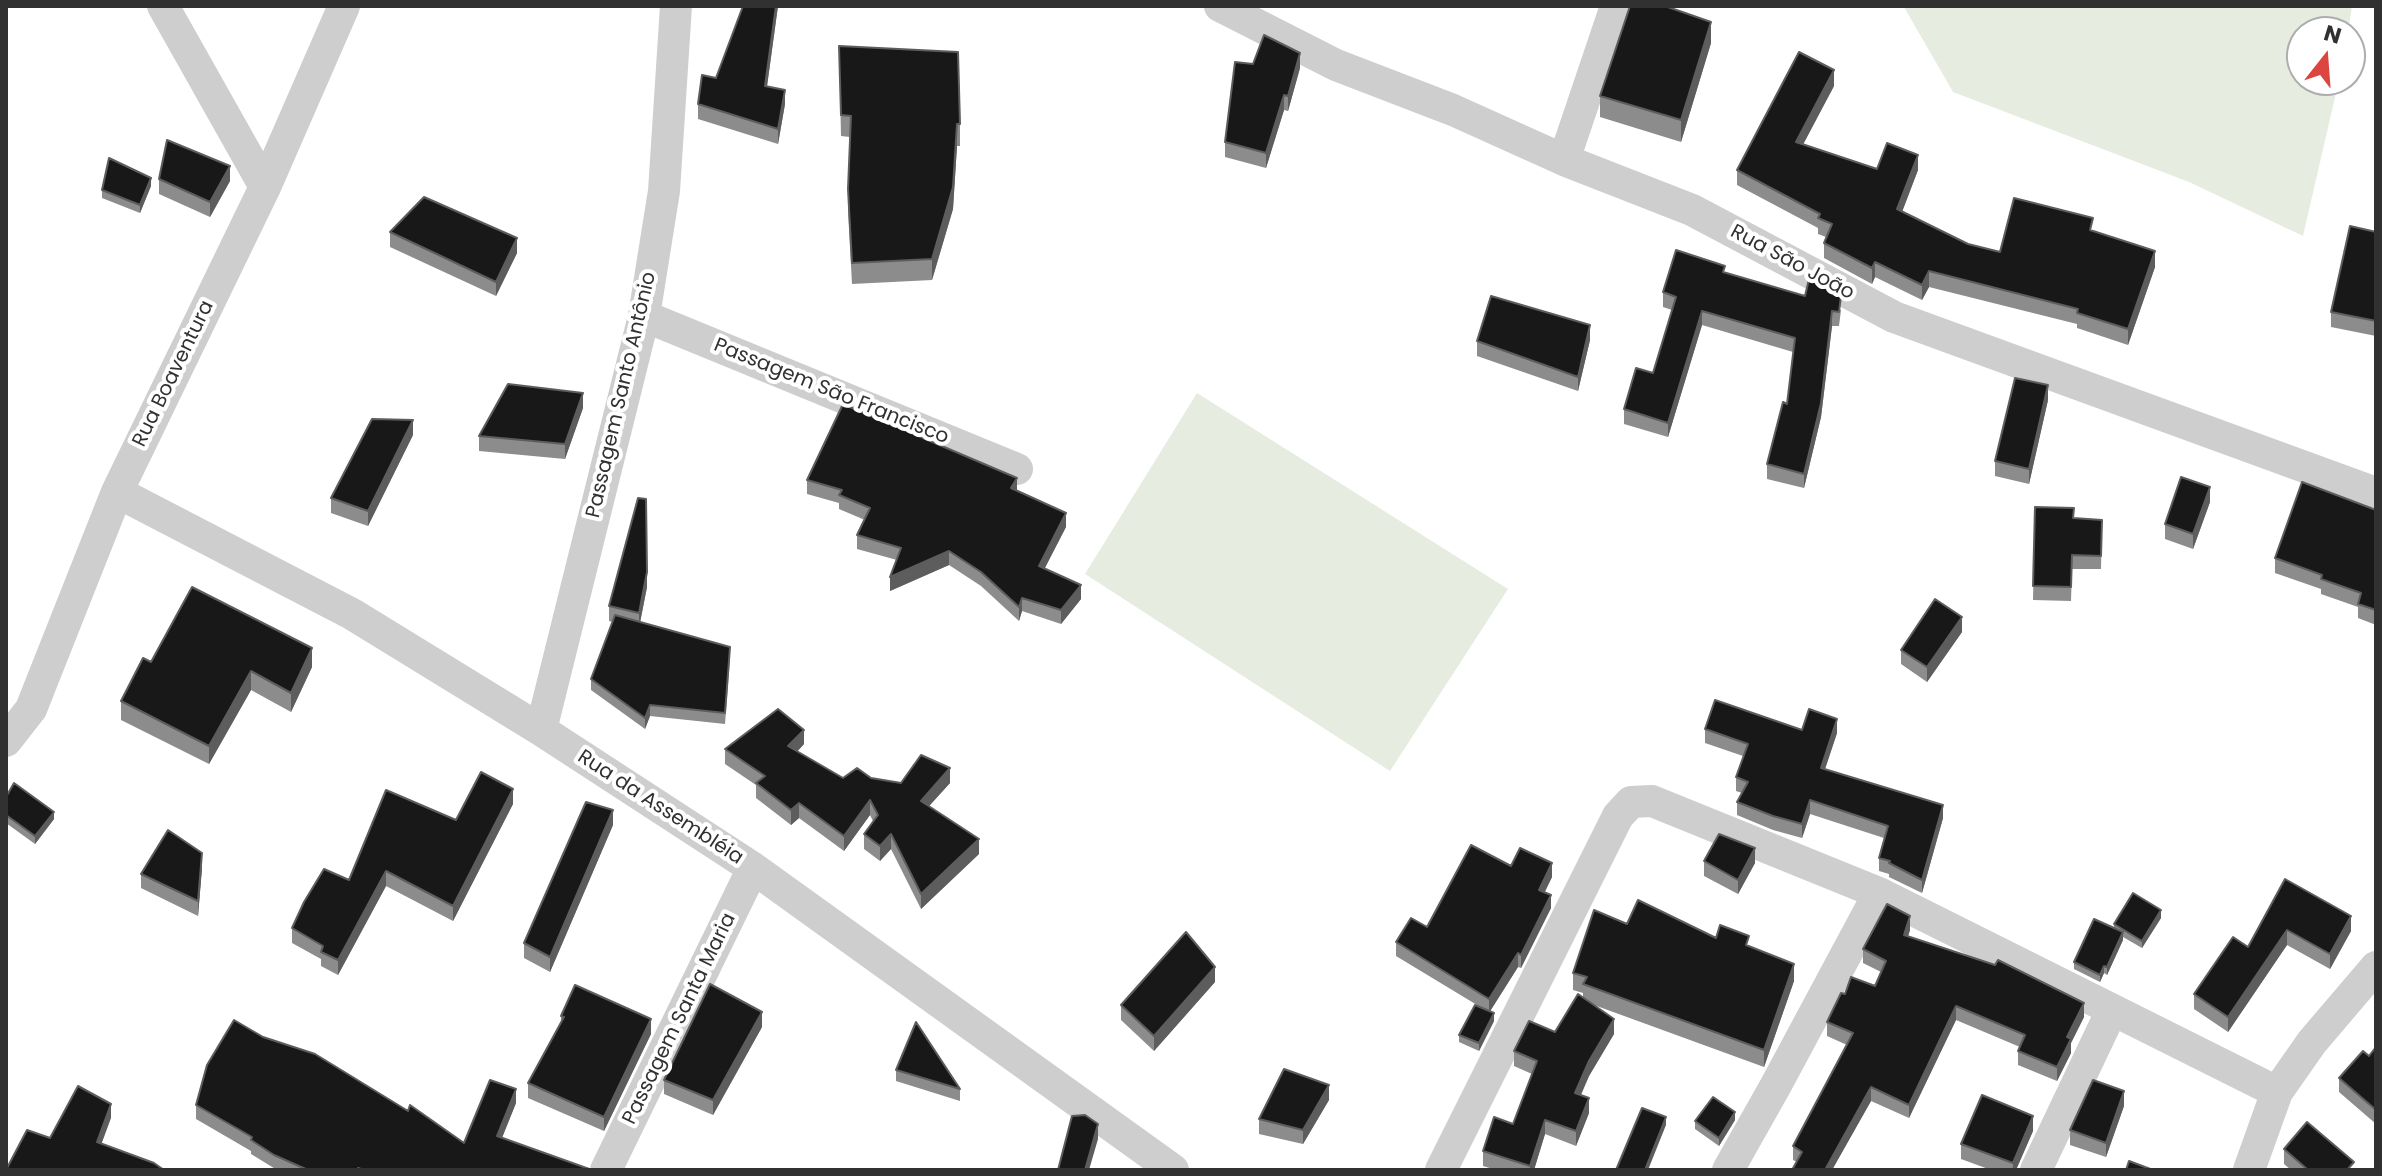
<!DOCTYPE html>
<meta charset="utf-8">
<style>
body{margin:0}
#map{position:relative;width:2382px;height:1176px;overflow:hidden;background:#fff;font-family:Poppins,sans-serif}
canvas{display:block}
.frame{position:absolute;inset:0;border:8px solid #313131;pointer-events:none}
.north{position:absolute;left:2286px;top:16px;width:80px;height:80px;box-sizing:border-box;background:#fff;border:2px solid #adadad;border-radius:50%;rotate:17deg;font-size:22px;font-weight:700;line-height:32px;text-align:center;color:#313131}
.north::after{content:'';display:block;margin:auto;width:28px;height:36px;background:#db4640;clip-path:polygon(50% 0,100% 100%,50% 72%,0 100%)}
</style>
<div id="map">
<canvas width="2382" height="1176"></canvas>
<div class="frame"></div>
<div class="north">N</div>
</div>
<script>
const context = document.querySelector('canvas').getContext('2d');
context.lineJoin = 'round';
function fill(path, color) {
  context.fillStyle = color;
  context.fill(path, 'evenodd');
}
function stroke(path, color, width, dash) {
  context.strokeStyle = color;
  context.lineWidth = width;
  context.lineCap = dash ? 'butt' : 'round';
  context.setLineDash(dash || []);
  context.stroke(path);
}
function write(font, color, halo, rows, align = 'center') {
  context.font = font + ' Poppins,sans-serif';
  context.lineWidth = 8;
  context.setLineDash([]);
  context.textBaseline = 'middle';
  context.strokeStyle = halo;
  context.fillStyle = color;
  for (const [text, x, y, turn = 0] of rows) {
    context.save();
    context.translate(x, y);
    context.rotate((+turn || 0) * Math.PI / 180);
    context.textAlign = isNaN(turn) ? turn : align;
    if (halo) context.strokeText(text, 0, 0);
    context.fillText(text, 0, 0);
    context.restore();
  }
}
fill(new Path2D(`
 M2352,6l-4,26h-46v48h37l-36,156 -114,-54 -236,-90 -49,-85z
 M1197,393l311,196 -118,182 -305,-197z`), '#e6ede0');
stroke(new Path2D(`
 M163,6l102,181
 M1220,6l116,59 117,45 111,50 128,50 202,107 482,176
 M1564,160l52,-154
 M644,316l373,153
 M117,492l235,122 189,116 212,138 420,302
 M541,730l103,-414 20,-125 12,-185
 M6,741l25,-32 86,-217 148,-305 79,-181
 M606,1170l147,-302
 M1441,1170l177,-354 13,-14 21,-1 227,92 398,199
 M1728,1170l48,-85 103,-192
 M2036,1170l76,-160
 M2249,1170l28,-78 35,-50 64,-75`), '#cecece', 32);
fill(new Path2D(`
 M778,6l-11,80 18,18 -7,40 -80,-25v-15l18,-26z
 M1711,43l-30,99 -81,-25v-21z
 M839,46l121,78v22h-3l-4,63 -21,71 -80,4 -4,-73 2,-74 -9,-1z
 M1300,68l-12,43 -4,-1 -18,58 -41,-11v-15z
 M1834,86l-31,58 74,25 41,1 -16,42 66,32 32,8 93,-21 62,36 -27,78 -51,-17v-4l-148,-37 -7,13 -47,-23 -3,7 -48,-26v-15l2,-6 -8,-3v-6l-81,-43v-15z
 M159,179l71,2 -20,36 -51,-23z
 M151,186l-11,27 -38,-15v-8z
 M390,232l127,21 -21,43 -106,-49z
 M2376,232v104l-45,-9v-15z
 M1725,273l116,37 -2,16h-7l-11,91 -17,71 -37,-9v-15l20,-60 6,-52 -91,-27 -34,112 -44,-13v-15l29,-36 19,-63 -9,-3v-15z
 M1590,340l-12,51 -101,-35v-15z
 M2048,400l-19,84 -34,-8v-15z
 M583,408l-18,51 -86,-8v-15z
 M413,435l-45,91 -37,-13v-15z
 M807,480l210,11 49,36 -21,41 36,31 -20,25 -39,-13 -3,10 -38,-35 -32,-21 -59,26 7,-31 -40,-11v-14l8,-15 -26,-11v-6l-32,-9z
 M2210,502l-17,47 -28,-10v-15z
 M2035,507l39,11 28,2 -1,49h-29l-1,32 -38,-1z
 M2376,510v115l-18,-7v-11l-37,-13v-5l-46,-16v-15z
 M647,587l-7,35 90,36 -5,66 -75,-8 -5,13 -54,-39v-11l22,-57 -4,-1v-15z
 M1962,632l-35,50 -26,-18v-14z
 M151,662l161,5 -21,45 -40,-22 -42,74 -88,-44v-19z
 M1705,729l97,1 35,3 -12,36 118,49 -21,75 -33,-16v-3l-10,-3v-13l5,-20 -74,-24 -8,24 -29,-8 -36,-15v-13l5,-9 -6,-2v-14l7,-21 -38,-13z
 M804,744l-7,8 46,26h28l30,5h49l-21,23 50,48 -58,55 -30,-60 -11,12 -16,-12v-15l9,-13 -3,-6 -26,36 -45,-33 -8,7 -35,-27v-13l-31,-21v-15z
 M6,797l48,22 -19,25 -29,-21z
 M513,804l-60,117 -67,-35 -48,89 -17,-9v-7l-29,-16v-15l57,-48 107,-60z
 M613,825l-63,147 -26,-14v-15z
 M1704,861l51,2 -17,31 -34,-18z
 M1511,866l41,11 -7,15 6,16 -30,60 -3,-1 -28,44 4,10 -15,30 -20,-9v-7l18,-30 -81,-49v-14l31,-15z
 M202,868l-4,48 -57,-28v-14z
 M2285,879l66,52 -21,38 -43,-24 -59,87 -34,-23v-15l54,-47z
 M2161,918l-19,30 -19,-11v3l-16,35 -3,-2 -4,9 -26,-13v-7l40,-34v-4z
 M1627,924l89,14 33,8 45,35 -30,86 -170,-62 20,29 -25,42 -8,19 8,18 -13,33 -31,-12 -11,36h-38l-13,-4v-15l30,-27 19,-50 -18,-8v-15l41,-19 28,-35v-4l-10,-3v-17z
 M1910,930l-2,6 176,81 -13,26v10l-14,28 -39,-16v-14l2,-4 -64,-27 -47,98 -38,-17 -39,69h-40l5,-8 -4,-2v-14l54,-101 -20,-9v-14l18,-28 30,-8 6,-14 -18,-9v-14z
 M1215,982l-61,69 -33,-31v-15z
 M561,1016l90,18 -47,97 -76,-33v-15l33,-60z
 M762,1027l-49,88 -49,-21v-14z
 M263,1037l145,74 56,32 52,-40 -14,35 90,32h-315l-26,-16v-3l-55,-32v-14z
 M2376,1047v77l-37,-32v-14l30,-22z
 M896,1070l64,19v12l-64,-20z
 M1329,1100l-26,44 -44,-10v-15z
 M2124,1106l-18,51 -36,-12v-15z
 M1735,1120l-16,26 -24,-17v-8z
 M2033,1131l-17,39h-25l-30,-11v-15z
 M2284,1149l70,21h-63l-7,-6z`), '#8c8c8c');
fill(new Path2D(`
 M776,6h2l-13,95v-15z
 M1711,22v21l-30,99v-22z
 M1300,53v15l-12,43v-15z
 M1834,70v16l-38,72v-16z
 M785,90v14l-7,40v-15z
 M1284,95v15l-18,58v-15z
 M957,124v22l-4,63 -21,71v-21z
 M1918,155v15l-21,55v-16z
 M230,166v15l-20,36v-15z
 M151,178v8l-11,27v-8z
 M517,238v15l-21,43v-14z
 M2155,251v16l-27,78v-16z
 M1875,262v15l-3,7v-16z
 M1929,271v16l-7,13v-15z
 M1702,311v14l-34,112v-14z
 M1832,311v15l-11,91 -17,71v-14z
 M1590,325v15l-12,51v-14z
 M2048,385v15l-19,84v-15z
 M583,393v15l-18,51v-15z
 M413,420v15l-45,91v-15z
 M1017,478v14l-6,-4z
 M2210,487v15l-17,47v-15z
 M1066,513v14l-27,52v-13z
 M949,551v14l-59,26v-14z
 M647,572v15l-8,41v-15z
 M1081,585v14l-20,25v-14z
 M1022,598v13l-3,10v-14z
 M1962,617v15l-35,50v-15z
 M312,648v19l-21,45v-19z
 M251,671v19l-42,74v-18z
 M650,705v11l-5,13v-11z
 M1837,719v14l-16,48v-13z
 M804,730v14l-16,17v-15z
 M950,768v15l-29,32v-14z
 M513,789v15l-60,117v-15z
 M870,800v15l-26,36v-15z
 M1810,800v14l-8,24v-14z
 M799,803v15l-8,7v-15z
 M1943,805v13l-21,75v-13z
 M613,810v15l-63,147v-15z
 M54,812v7l-19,25v-8z
 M891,834v15l-11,12v-15z
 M979,839v15l-58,55v-15z
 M1755,848v15l-17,31v-14z
 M202,853v15l-4,48v-15z
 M1552,863v14l-13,26v-13z
 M386,871v15l-48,89v-15z
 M1551,895v13l-30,60v-13z
 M2161,910v8l-19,30v-7z
 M1910,916v14l-6,19v-14z
 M2351,916v15l-21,38v-15z
 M2287,930v15l-59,87v-15z
 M2123,932v8l-16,35v-8z
 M1518,953v14l-29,46v-14z
 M1794,964v17l-30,86v-17z
 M2104,966v7l-4,9v-7z
 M1215,967v15l-61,69v-15z
 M2084,1003v14l-13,26v10l-14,28v-14l10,-30z
 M1956,1006v14l-47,98v-13z
 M762,1012v15l-49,88v-15z
 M1494,1013v8l-15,30v-8z
 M651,1019v15l-47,97v-14z
 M1614,1019v15l-25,42 -14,32v-15l14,-32z
 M1329,1085v15l-26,44v-14z
 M1871,1087v14l-39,69h-7z
 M516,1089v14l-19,47v-14z
 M2124,1091v15l-18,51v-14z
 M1589,1098v15l-13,33v-15z
 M111,1104v14l-14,38v-14z
 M1735,1112v8l-16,26v-8z
 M2033,1116v15l-17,39h-3v-7z
 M1666,1117v8l-18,45h-3z
 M1545,1120v14l-11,36h-4v-4z
 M1098,1124v15l-9,31h-4z`), '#5d5d5d');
const building = new Path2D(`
 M743,6h33l-11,80 20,4 -7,39 -80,-25 4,-29 14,3z
 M1630,6h35l46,16 -30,98 -81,-24z
 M1264,35l36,18 -12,43 -4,-1 -18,58 -41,-11 10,-80 18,2z
 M839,46l119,6 2,72h-3l-4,63 -21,72 -80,4 -4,-74 3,-73 -10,-1z
 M1799,52l35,18 -38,72 81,27 10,-26 31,12 -21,54 71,35 32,8 14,-54 79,20 -3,12 65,21 -27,78 -51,-16 1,-4 -149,-38 -7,14 -47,-23 -3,6 -48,-25 8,-19 -14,-6 2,-4 -83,-44z
 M167,140l63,26 -20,36 -51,-23z
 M109,158l42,20 -11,27 -38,-15z
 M424,197l93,41 -21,44 -106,-50z
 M2350,226l26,6v89l-45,-9z
 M1676,250l49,16 -2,6 82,24 4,-17 32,17 -2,16 -7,-1 -11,92 -17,71 -37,-10 16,-62 4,2 8,-66 -93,-27 -34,112 -44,-14 12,-41 17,5 23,-76 -13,-5z
 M1491,296l99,29 -12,52 -101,-36z
 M2015,378l33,7 -19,84 -34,-8z
 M508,384l75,9 -18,51 -86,-8z
 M843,404l174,74 -6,10 55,25 -27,53 42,19 -20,25 -39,-12 -3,9 -38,-35 -32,-21 -59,26 11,-29 -44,-13 13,-27 -31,-13 3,-5 -35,-10z
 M372,419l41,1 -45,91 -37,-13z
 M2181,477l29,10 -17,47 -28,-10z
 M2302,482l74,28v100l-18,-6 3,-11 -40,-14 1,-4 -47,-17z
 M638,498l8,1 1,73 -8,41 -30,-7z
 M2035,507l39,1 -1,10 29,2 -1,36 -29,-1 -1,32 -38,-1z
 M192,587l120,61 -21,45 -40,-22 -42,75 -88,-45 22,-43 8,4z
 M1935,599l27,18 -35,50 -26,-17z
 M615,615l115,32 -5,66 -75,-8 -5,13 -54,-39z
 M1715,700l87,30 7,-21 28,10 -16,49 122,37 -21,75 -33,-17 1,-2 -11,-3 9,-32 -78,-26 -8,24 -29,-8 -36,-14 11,-20 -12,-5 12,-33 -43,-15z
 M778,709l26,21 -16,16 55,32 14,-10 14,10 30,5 20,-28 29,13 -29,33 58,38 -58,55 -30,-60 -11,12 -16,-12 14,-19 -8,-15 -26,36 -45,-33 -8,7 -35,-27 9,-7 -40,-27z
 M481,772l32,17 -60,117 -67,-35 -48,89 -17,-8 2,-6 -31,-18 12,-26 20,-33 25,11 37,-90 70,30z
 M14,783l40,29 -19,24 -29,-21v-18z
 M586,802l27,8 -63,147 -26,-14z
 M168,830l34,23 -4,48 -57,-27z
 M1719,834l36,14 -17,32 -34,-19z
 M1471,845l40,21 9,-18 32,15 -13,27 12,5 -30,60 -3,-2 -29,46 -93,-57 15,-24 16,9z
 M2285,879l66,37 -21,38 -43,-24 -59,87 -34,-23 39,-57 15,10z
 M2133,893l28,17 -19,31 -28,-17z
 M1638,900l78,38 4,-13 29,11 -3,9 48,19 -30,86 -181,-66 4,-7 -14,-4 21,-63 33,14z
 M1887,904l23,12 -6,19 91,30 3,-5 86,43 -17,34 4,2 -14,28 -39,-16 7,-16 -69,-29 -47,99 -38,-18 -46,83h-33l10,-18 -9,-6 60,-113 -26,-11 14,-29 4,1 6,-17 24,9 11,-25 -23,-12z
 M2094,919l29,13 -16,35 -3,-1 -4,9 -26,-13z
 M1186,932l29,35 -61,69 -33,-31z
 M710,984l52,28 -49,88 -49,-20z
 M575,985l76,34 -47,98 -76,-34 36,-66 -3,-1z
 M1578,994l36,25 -25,42 -14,32 14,5 -13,33 -31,-11 -15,46 -47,-15 11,-34 19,7 24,-63 -23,-10 15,-30 26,11z
 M1475,1005l19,8 -15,30 -20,-8z
 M234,1020l29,17 52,17 93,57 2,-6 54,38 26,-63 26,9 -19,47 95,34h-228l-6,-2v2h-50l-34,-15 -23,-15 1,-3 -56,-32 11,-40z
 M916,1022l44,67 -64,-19z
 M2376,1047v63l-37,-32 24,-27 6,5z
 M1284,1069l45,16 -26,45 -44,-11z
 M2093,1080l31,11 -18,52 -36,-13z
 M78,1086l33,18 -14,38 57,21 10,7h-158l21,-40 23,8z
 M1982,1095l51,21 -20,47 -52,-19z
 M1713,1097l22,15 -16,26 -24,-17z
 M1642,1108l24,9 -21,53h-29z
 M1085,1115l13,9 -13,46h-27l14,-54z
 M2307,1122l47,40 -7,8h-39l-24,-21z
 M2129,1161l24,9h-27z`);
fill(building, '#181818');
stroke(building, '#5d5d5d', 2);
write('20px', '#313131', '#fff', [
 ["Rua São João",1792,263,28],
 ["Rua Boaventura",174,374,-64],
 ["Passagem São Francisco",831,392,22],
 ["Passagem Santo Antônio",622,395,-77],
 ["Rua da Assembléia",660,808,33],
 ["Passagem Santa Maria",680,1019,-64]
]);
</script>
